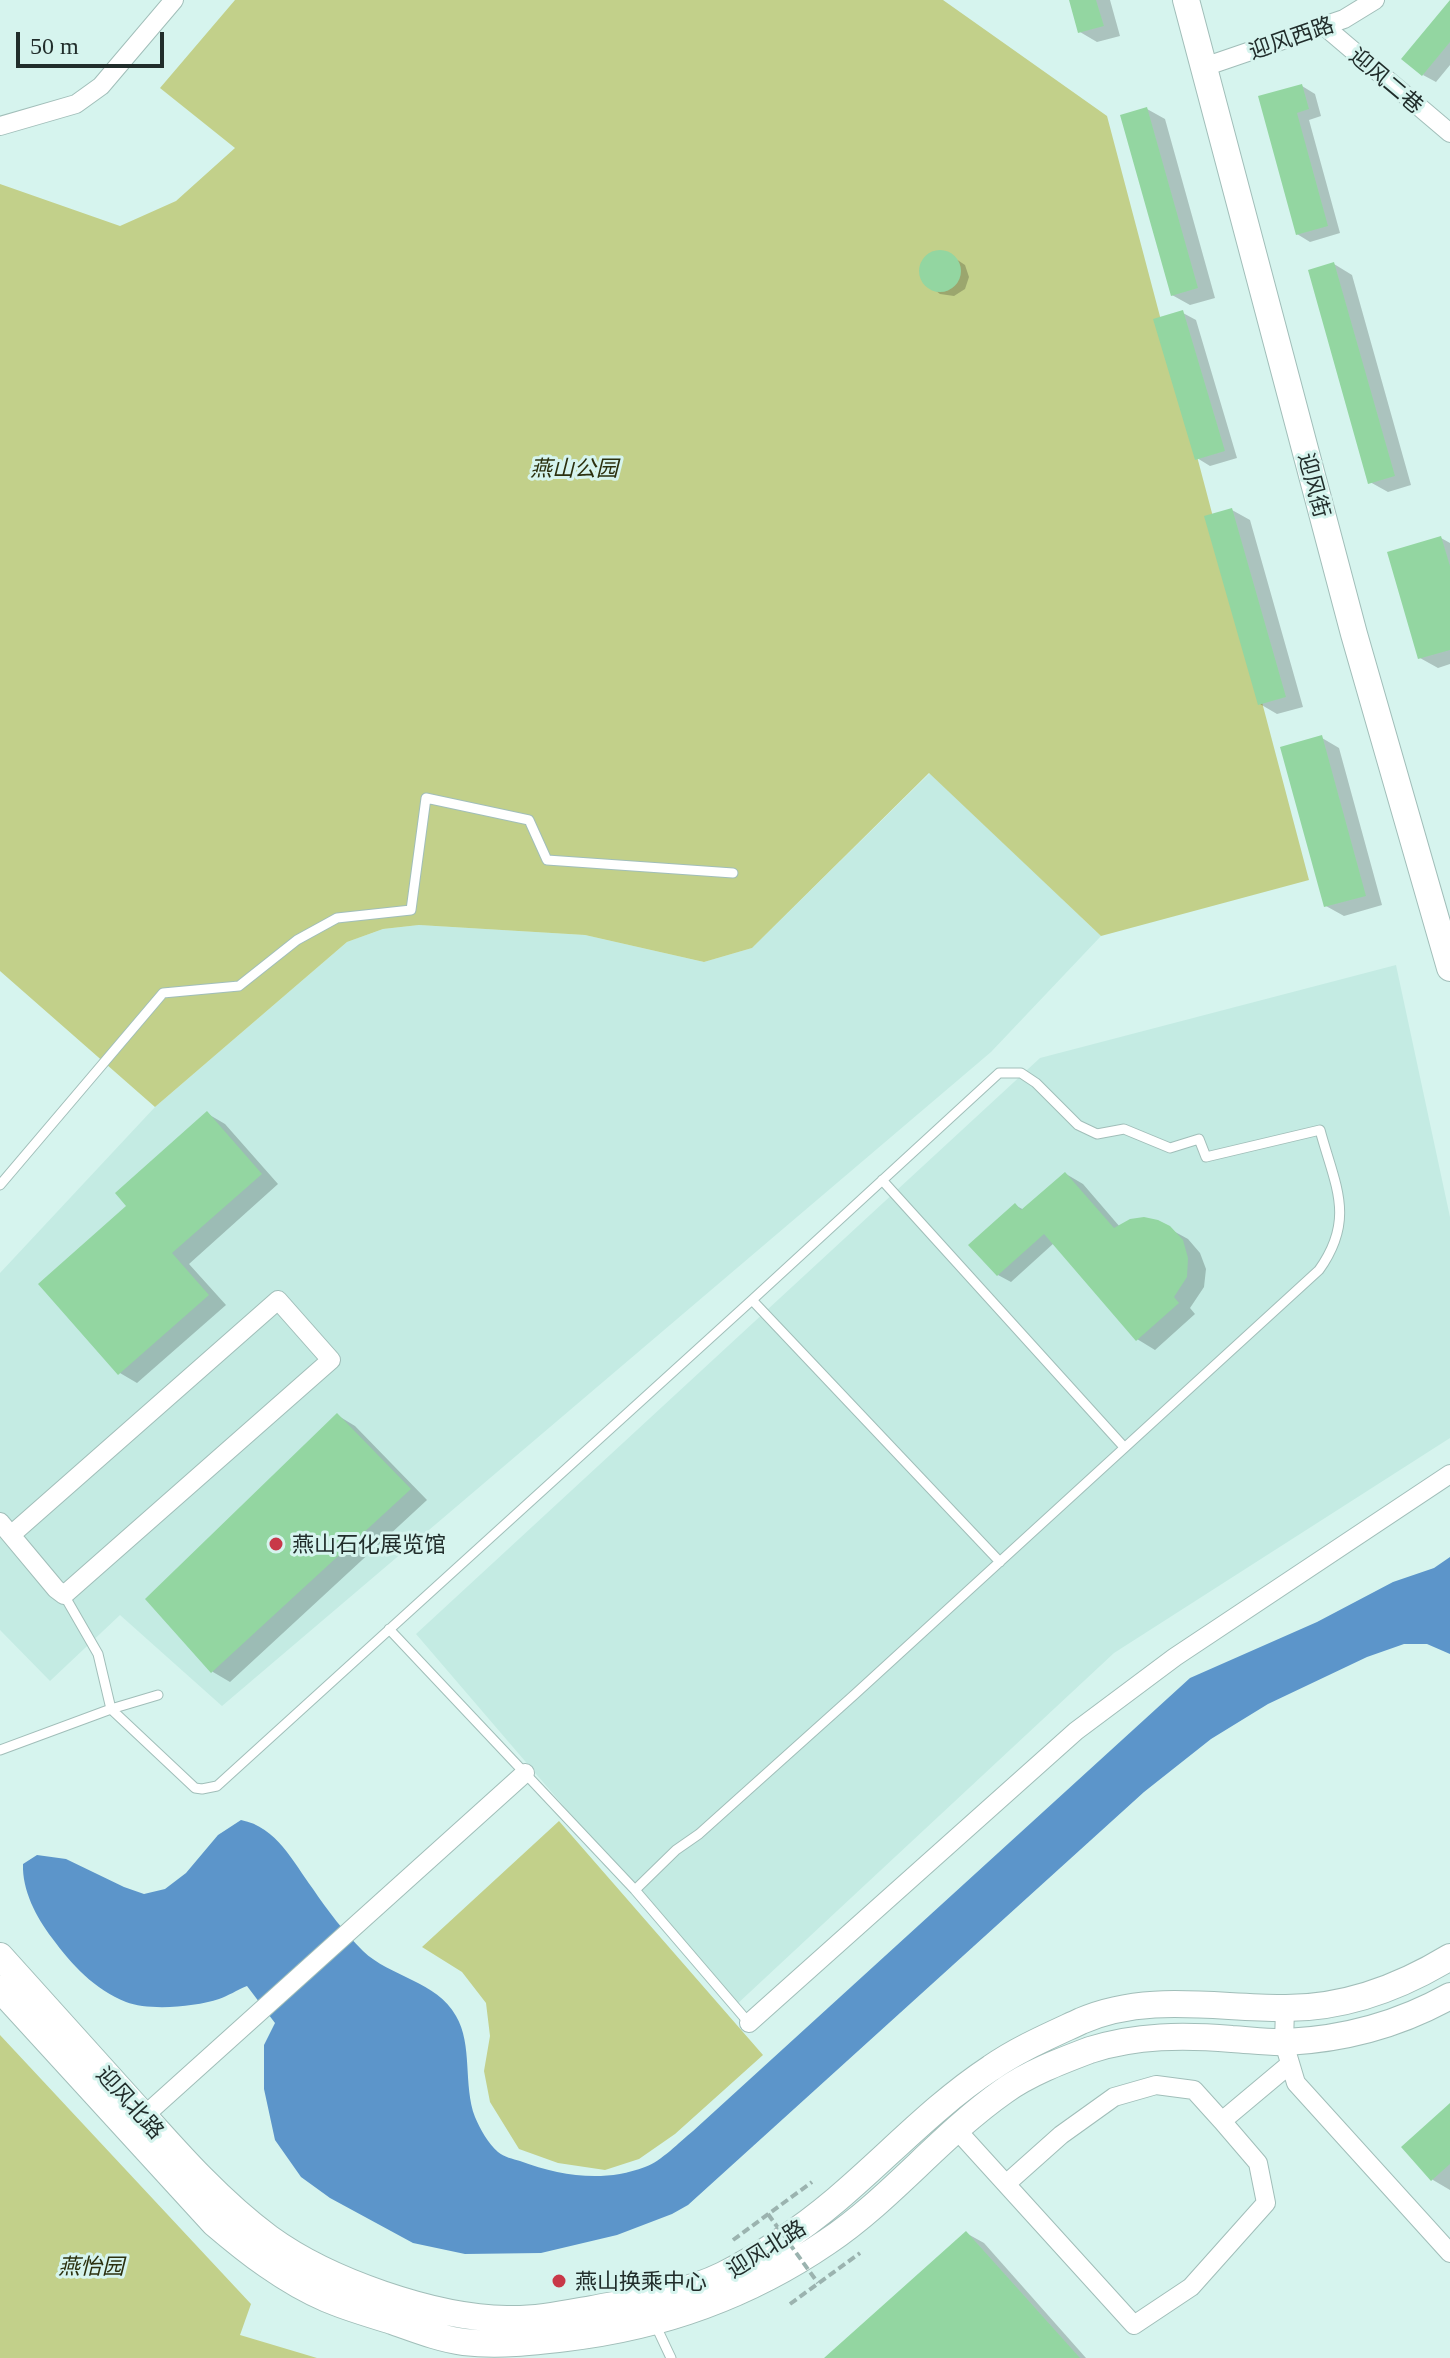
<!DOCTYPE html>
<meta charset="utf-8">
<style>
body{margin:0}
#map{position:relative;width:1450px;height:2358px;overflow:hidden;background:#d6f4ee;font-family:Georgia,serif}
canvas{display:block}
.scale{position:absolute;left:16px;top:32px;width:148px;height:36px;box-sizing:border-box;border:4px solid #212d2b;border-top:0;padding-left:10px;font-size:24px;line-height:28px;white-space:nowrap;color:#212d2b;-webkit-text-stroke:6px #d6f4ee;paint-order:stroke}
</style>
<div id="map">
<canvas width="1450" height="2358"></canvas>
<div class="scale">50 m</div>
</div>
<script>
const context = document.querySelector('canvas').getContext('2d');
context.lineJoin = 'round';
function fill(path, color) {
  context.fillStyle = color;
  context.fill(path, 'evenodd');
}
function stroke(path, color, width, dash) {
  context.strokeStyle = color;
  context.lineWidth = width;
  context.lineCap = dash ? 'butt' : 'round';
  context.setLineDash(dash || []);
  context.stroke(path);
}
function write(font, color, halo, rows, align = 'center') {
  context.font = font + ' Georgia,"Noto Sans SC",serif';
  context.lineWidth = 6;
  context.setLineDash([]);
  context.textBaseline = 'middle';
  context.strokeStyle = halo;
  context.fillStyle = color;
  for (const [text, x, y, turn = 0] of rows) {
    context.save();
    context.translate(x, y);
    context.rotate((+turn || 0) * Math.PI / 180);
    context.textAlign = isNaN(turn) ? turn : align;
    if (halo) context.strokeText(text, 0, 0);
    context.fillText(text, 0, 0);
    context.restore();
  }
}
fill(new Path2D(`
 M930,773l171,163 -110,116 -769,654 -102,-91 -70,66 -50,-51v-357l155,-166 192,-165 36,-13 36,-4 166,10 119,27 48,-14z
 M1396,965l54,252v221l-336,215 -379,353 -319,-372 624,-576z`), '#c4ebe3');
fill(new Path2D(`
 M235,0h708l164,116 202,764 -208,56 -172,-163 -177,175 -48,14 -119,-27 -166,-10 -36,4 -36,13 -192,165 -155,-136v-787l120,42 56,-25 59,-53 -75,-60z
 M559,1821l204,234 -88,79 -36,25 -34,11 -47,-7 -39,-14 -29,-47 -6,-31 6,-35 -4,-33 -24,-31 -40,-25z
 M0,2035l251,269 -11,31 77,23h-317z`), '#c2d08a');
fill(new Path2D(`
 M1450,1557v97l-23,-10h-23l-37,13 -99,47 -57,35 -67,53 -456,413 -16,9 -55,21 -76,18 -76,1 -52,-11 -83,-45 -29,-21 -26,-37 -11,-51v-44l11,-22 -28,-37c-10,4 -19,10 -28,13 -24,8 -70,12 -93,3 -31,-12 -55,-38 -74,-64 -16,-21 -30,-48 -29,-74l14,-9 29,4 58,28 20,7 21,-5 21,-16 32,-38 23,-15c36,7 52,42 72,69 14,21 32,44 50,62 27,26 74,30 93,65 17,29 7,69 19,101 5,12 13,26 23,35 6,5 15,7 22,9 41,15 83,22 125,6 17,-6 34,-25 48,-36l497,-453 127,-56 76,-40 41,-14z`), '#5c95ca');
fill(new Path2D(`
 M1071,0h39l10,36 -23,6 -17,-10z
 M1450,2v63l-14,17 -13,-7z
 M1302,86l13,8 6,22 -12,4 31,113 -30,9 -13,-8 -37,-137z
 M1147,109l18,10 50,179 -25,7 -18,-10z
 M938,252l12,3 15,10 4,12 -4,12 -11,7 -14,-2 -18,-14 -1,-12 6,-11z
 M1334,264l18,11 59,210 -23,7 -18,-10z
 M1183,313l13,7 41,138 -27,8 -13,-8z
 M1232,510l18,10 53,187 -26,7 -17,-10z
 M1441,538l9,5v121l-12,4 -18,-10z
 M1322,738l17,10 43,157 -38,11 -18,-10z
 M208,1114l17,10 53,60 -89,80 37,41 -89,78 -17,-10 9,-167z
 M1066,1174l17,10 37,43 37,-5 31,17 12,14 6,16 -2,18 -14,21 5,6 -40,36 -18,-11 -83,-96 -43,39 -13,-7 17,-70 9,5z
 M337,1415l18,11 72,74 -197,182 -17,-10 -66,-73z
 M1450,2105v85l-17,-10 -29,-33z
 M966,2233l18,10 102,115h-259z`), '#0003');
fill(new Path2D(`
 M1069,0h27l8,26 -26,7z
 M1450,0v42l-28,34 -21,-17z
 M1302,84l7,25 -12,4 31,113 -32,9 -38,-139z
 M1147,107l51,181 -27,8 -51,-181z
 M919 271a21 21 0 1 1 42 0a21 21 0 1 1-42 0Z
 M1334,262l61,214 -27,8 -60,-214z
 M1183,310l42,141 -30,9 -42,-141z
 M1232,508l54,189 -28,8 -54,-189z
 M1441,536l9,30v84l-32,9 -31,-107z
 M1322,735l44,161 -42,11 -44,-160z
 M207,1111l55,63 -90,79 37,42 -91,80 -80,-91 88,-78 -11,-13z
 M1065,1172l49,56 16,-9 14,-2 14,3 12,6 13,14 5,18 -1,19 -13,20 5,6 -43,38 -92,-107 -47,42 -29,-31 47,-42 6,7z
 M337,1413l74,76 -200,184 -66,-74z
 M1450,2103v61l-19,17 -30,-34z
 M966,2231l114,127h-256z`), '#93d6a1');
const lane = new Path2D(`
 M882,1180l242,267
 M0,1185l163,-192 76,-7 58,-46 40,-22 74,-8 15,-112 103,22 18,40 186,13
 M752,1300l248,262
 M64,1595l34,59 13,55 84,79 7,1 15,-3 535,-486 247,-227h22l15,10 42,42 19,9 27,-5 46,19 29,-9 7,18 114,-27c15,56 36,88 -1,140l-465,425 -155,139 -23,16 -41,40
 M389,1629l246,261 114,133
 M0,1750l111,-41 47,-14
 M655,2324l16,34`);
const street = new Path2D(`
 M1324,26l126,107
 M1204,67l140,-48 31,-19
 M0,126l76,-22 25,-18 73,-86
 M0,1522l56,67 8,6 267,-235 -53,-60 -267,235
 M1285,2008l-1,35 12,40 154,170
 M749,2023l327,-292 99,-74 275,-183
 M144,2116l381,-343
 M956,2129l178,196 57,-38 75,-84 -8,-40 -36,-42 68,-57
 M1006,2184l55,-49 53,-38 42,-12 38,5 28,31`);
const secondary = new Path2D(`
 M1186,0l168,634 96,334
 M0,1956c45,50 91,101 136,151 41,46 83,94 133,131 59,43 165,80 238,81 28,1 57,-5 85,-10 43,-8 90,-14 131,-34 20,-10 40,-22 58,-34 77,-49 134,-123 210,-173 27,-19 60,-33 90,-47 65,-28 133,-13 201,-13 61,1 117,-20 168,-51
 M0,1989l214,234c34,29 71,58 113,76 21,9 43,15 65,22 23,8 48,18 72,21 34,4 69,0 102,-4 95,-11 182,-42 261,-96 64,-43 113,-106 177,-151 25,-18 57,-30 86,-41 47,-15 94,-15 142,-11 18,1 37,4 55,3 58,-3 113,-18 163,-46`);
stroke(lane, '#a1beb9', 11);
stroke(street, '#a1beb9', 20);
stroke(secondary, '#a1beb9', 28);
stroke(new Path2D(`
 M733,2240l79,-58
 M790,2304l70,-51`), '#9bb3af', 4, [8, 4]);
stroke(lane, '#fff', 9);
stroke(street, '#fff', 18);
stroke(secondary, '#fff', 26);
stroke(new Path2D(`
 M768,2214l50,69`), '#9bb3af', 4, [8, 4]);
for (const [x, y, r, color] of [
 [276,1544,8,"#c83848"],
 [559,2281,8,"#c83848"]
]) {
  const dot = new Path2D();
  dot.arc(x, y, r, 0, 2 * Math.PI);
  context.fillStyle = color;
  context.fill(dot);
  stroke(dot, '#d6f4ee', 3);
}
write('22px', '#212d2b', '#d6f4ee', [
 ["迎风西路",1291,37,-19],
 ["迎风二巷",1387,80,40],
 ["迎风街",1315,485,75],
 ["迎风北路",131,2102,48],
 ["迎风北路",766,2248,-32]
]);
write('italic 22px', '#2b300f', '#d6f4ee', [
 ["燕山公园",574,468],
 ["燕怡园",91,2266]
]);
write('22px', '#212d2b', '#d6f4ee', [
 ["燕山石化展览馆",292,1544],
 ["燕山换乘中心",575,2281]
], 'left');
</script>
